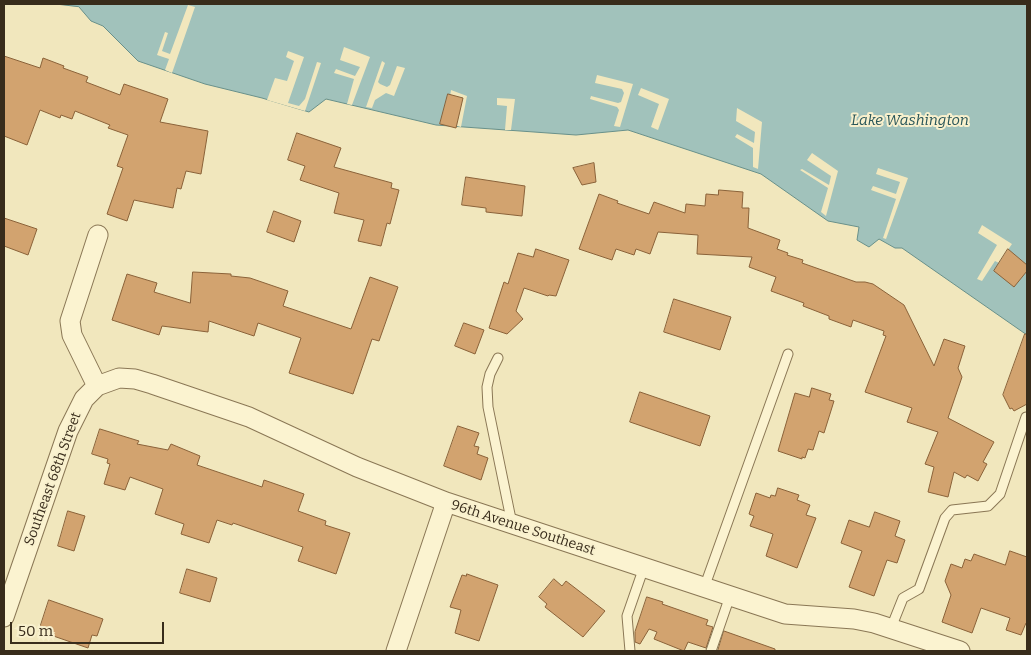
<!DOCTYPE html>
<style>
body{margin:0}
#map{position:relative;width:1031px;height:655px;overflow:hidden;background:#f1e7bd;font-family:Bitter,serif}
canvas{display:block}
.frame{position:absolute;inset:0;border:5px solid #382c1b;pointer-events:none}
.scale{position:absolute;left:10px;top:622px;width:154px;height:22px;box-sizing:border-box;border:2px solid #382c1b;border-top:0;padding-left:6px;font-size:15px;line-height:18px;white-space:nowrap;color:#382c1b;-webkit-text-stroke:4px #f8f0cd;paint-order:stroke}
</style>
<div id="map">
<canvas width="1031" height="655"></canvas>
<div class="frame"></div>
<div class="scale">50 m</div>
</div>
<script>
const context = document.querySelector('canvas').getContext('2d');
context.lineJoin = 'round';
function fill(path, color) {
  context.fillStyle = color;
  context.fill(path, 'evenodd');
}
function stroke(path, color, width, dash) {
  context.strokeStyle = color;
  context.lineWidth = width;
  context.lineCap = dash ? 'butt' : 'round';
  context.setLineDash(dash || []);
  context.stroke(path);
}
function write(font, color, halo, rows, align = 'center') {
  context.font = font + ' Bitter,serif';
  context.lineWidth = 4;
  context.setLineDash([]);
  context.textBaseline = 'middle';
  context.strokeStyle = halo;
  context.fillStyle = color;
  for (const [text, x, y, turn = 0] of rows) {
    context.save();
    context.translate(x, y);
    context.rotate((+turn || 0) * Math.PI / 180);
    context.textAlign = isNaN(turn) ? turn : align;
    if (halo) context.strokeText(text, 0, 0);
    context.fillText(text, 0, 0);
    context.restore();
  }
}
const water = new Path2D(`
 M56,4h971v331l-125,-87h-7l-16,-9 -10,8 -12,-7 2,-13 -31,-6 -67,-47 -133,-44 -52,5 -140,-10 -110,-26 -17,13 -47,-14 -57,-14 -67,-23 -35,-35 -12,-5 -12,-14z`);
fill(water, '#a1c2bb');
stroke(water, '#68908a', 1);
fill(new Path2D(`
 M188,5l7,2 -23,66 -7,-3 4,-11 -12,-4 8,-23 3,1 -6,18 8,3z
 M344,47l26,10 -18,48 -5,-1 7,-25 -20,-6 2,-4 19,7 5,-9 -20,-7z
 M288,51l16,6 -16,46 11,3 6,-7 12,-37 4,1 -16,48 -38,-11 8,-22 12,3 7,-20 -8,-4z
 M382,61l3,2 -7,19 2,2 7,3 3,-2 7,-19 8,2 -11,28 -8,-3 -11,7 -3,8 -6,-1z
 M597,75l36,9 -13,43 -6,-1 5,-16 -2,-3 -27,-8 1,-3 27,7 3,-1 3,-9 -2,-4 -27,-6z
 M641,88l28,11 -11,31 -7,-3 8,-23 -21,-9z
 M451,90l16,6 -6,31 -15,-4z
 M497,98l18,1 -4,31h-6l2,-24 -10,-1z
 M737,108l25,14 -4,47 -5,-2v-19l-18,-11 2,-3 17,9 1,-11 -19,-11z
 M812,153l26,18 -12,45 -5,-4 7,-24 -28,-18 2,-1 27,16 2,-9 -24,-16z
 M878,168l30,10 -22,61 -3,-1 13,-39 -25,-9 2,-4 23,8 4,-12 -24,-8z
 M982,225l30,19 -13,19 -4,-2 -13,20 -5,-2 20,-34 -19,-12z`), '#f1e7bd');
const building = new Path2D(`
 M4,56l36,12 3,-10 21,8 -1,2 25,9 -2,5 34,13 4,-11 44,15 -8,23 48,9 -7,43 -15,-3 -5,18 -4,-1 -4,20 -39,-8 -7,21 -20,-7 16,-46 -6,-2 11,-31 -20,-7 2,-3 -35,-14 -3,8 -11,-4 -1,3 -20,-8 -13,35 -23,-9z
 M448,94l15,4 -7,30 -16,-4z
 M297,133l44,15 -7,19 58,16 -1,5 8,2 -9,34 -3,-1 -6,23 -23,-5 6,-21 -30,-7 5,-20 -39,-13 5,-14 -17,-6z
 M594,163l2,19 -14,3 -9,-17z
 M466,177l59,9 -3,30 -36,-4v-4l-24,-3z
 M719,190l24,2 -1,16h7l-1,20 32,12 -3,9 11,4 -1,2 16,5 -1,3 54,19h9l8,2 31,21 30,61 10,-27 21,7 -7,22 4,9 -14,41 46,24 -11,20 4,2 -9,17 -11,-6 -2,3 -11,-6 -6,25 -20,-5 6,-25 -9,-3 13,-32 -31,-10 5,-14 -47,-16 21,-56 -3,-1 1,-4 -31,-11 -2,7 -22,-8v-3l-26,-10 1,-3 -33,-12 5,-14 -27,-10 3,-10 -55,-3 1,-19 -40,-3 -8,22 -14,-5 -2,6 -18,-6 -4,11 -33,-11 20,-55 19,7 -1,2 32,11 5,-12 31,11 1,-9 19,2 1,-12 12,1z
 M274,211l27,10 -7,21 -27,-10z
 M4,218l33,11 -9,26 -24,-9z
 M536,249l33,11 -13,36 -7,-1 -1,1 -24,-8 -8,23 7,8 -16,15 -18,-6 15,-46 4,2 10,-31 15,4z
 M1008,249l19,16v6l-13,16 -20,-16z
 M193,272l38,2v2l19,2 38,13 -5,15 68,23 19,-52 28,10 -19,54 -7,-2 -19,55 -64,-21 12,-35 -43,-15 -4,13 -45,-15 -1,11 -46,-6 -3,9 -47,-15 15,-46 30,9 -3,9 36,11z
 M674,299l57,18 -11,33 -56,-18z
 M464,323l20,7 -9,24 -20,-8z
 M1025,334h2v70l-13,7 -2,-3 -2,1 -7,-14z
 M812,388l19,6 -2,6 5,1 -10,32 -5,-2 -6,19 -5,-1 -3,9 -3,-1v2l-24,-8 17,-58 14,4z
 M640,392l70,24 -10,30 -70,-24z
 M458,426l21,7 -5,13 5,1 -2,7 11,4 -7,22 -37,-14z
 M100,429l39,12 -2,3 31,6 3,-6 29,12 -3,9 65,22 2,-7 40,14 -6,17 28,10 -1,4 25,8 -14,41 -38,-13 5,-14 -70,-24 -1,2 -15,-5 -8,23 -28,-9 3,-10 -29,-10 8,-25 -33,-12 -5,13 -21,-6 6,-20 -3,-1 1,-4 -16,-5z
 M778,488l21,7 -2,5 13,5 -4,10 10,3 -19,50 -31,-12 7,-22 -23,-8 4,-10 -5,-2 7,-21 14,5 1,-3 4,1z
 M68,511l17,5 -11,35 -16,-5z
 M875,512l25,9 -5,15 10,4 -8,23 -10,-3 -13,36 -25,-9 13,-36 -21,-8 8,-23 20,7z
 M1010,551l17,6v67l-1,-1 -5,12 -15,-5 4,-12 -29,-10 -9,25 -30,-11 9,-27 -6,-14 6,-17 11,4 3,-9 6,2 3,-7 31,11z
 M187,569l30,9 -7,24 -30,-9z
 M467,574l31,11 -19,56 -24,-8 6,-23 -11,-3 12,-32 4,1z
 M554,579l8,7 4,-5 39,30 -22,26 -38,-30 2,-3 -8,-7z
 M647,597l16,5 -1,2 46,16 -2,5 7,2 -7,21 -18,-6 -4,9 -30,-12 3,-7 -8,-3 -9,15 -5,-2v-10z
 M49,600l54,19 -6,17 -5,-1 -4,13 -49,-17z
 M724,631l51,18v2h-57z`);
fill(building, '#d2a36f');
stroke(building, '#8a6239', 1);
const service = new Path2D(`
 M498,358l-8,16 -3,13 1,20 24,117
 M704,588l84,-234
 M891,628l12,-30 16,-9 26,-71 7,-8 36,-4 12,-12 26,-77
 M630,651l-3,-35 17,-49
 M711,651l19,-55`);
const minor = new Path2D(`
 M97,386l22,-8 16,1 17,5 97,33 108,50 89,35 339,112 69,5 20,4 86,28
 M4,617l64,-186 16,-32 13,-13 -25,-51 -2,-14 28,-86
 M396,651l50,-149`);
stroke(service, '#8a7755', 11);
stroke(minor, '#8a7755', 21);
stroke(service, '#fbf3d0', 9);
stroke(minor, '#fbf3d0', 19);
write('14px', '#382c1b', '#f8f0cd', [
 ["Southeast 68th Street",53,479,-70],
 ["96th Avenue Southeast",523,528,18]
]);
write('italic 15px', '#295659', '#f8f0cd', [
 ["Lake Washington",910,121]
]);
</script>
